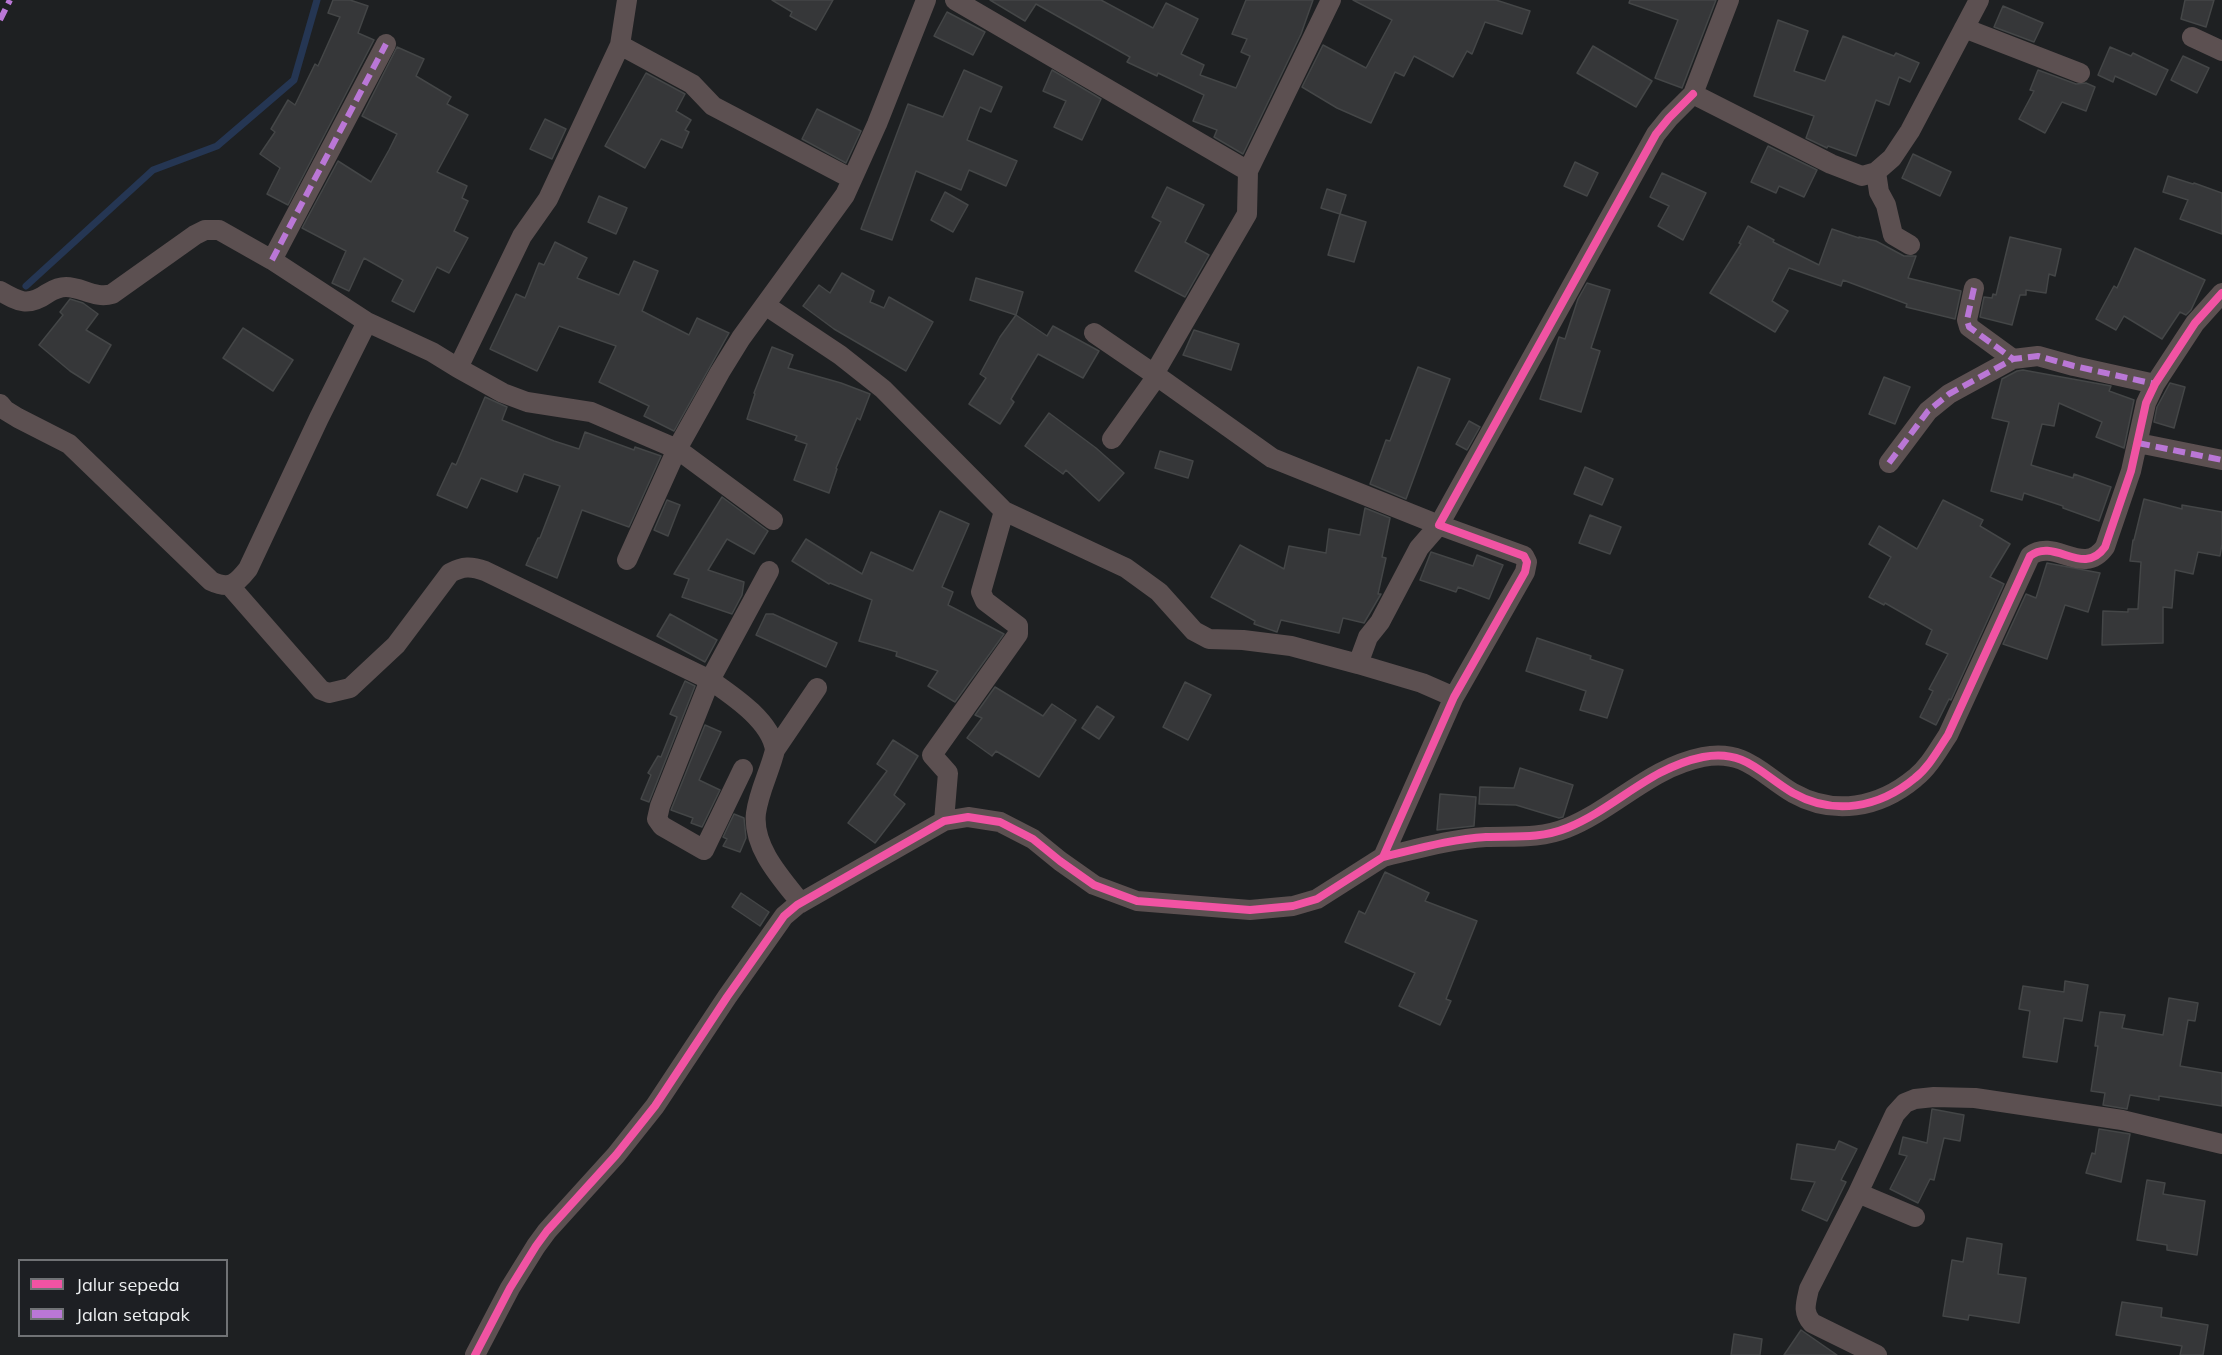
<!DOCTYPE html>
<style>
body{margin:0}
#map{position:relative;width:2222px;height:1355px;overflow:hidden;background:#1e2022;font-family:Mulish,sans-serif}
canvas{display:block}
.legend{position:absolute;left:18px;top:1259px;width:210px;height:78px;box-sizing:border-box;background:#1d1f23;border:2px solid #707275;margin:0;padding:8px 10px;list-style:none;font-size:18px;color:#edeff1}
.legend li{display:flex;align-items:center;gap:12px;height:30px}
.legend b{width:30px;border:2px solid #707275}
</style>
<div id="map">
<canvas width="2222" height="1355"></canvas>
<ul class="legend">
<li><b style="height:8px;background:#f153a3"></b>Jalur sepeda</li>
<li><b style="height:8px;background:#ba77d6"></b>Jalan setapak</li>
</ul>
</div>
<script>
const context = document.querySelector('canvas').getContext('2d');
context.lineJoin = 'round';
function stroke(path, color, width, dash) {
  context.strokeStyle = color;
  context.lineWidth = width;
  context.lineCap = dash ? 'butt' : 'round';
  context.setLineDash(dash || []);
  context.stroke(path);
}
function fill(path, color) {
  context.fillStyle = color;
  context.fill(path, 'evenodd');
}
stroke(new Path2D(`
 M26,286l127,-116 64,-24 77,-66 23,-80`), '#253653', 7);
const building = new Path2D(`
 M333,0h17l18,6 -10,27 16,7 -86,165 -21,-11 13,-26 -20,-14 15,-22 -4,-3 17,-29 7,5 20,-41 3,2 22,-49 -12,-4z
 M772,0h61l-17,30 -26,-14 2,-4z
 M990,0h111l52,28 13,-25 32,16 -17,35 23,11 -4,10 36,13 14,-32 -9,-4 6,-13 -15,-5 14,-34h67l-12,34 -58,120 -29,-17 3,-7 -24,-9 11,-26 -46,-22 -1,3 -30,-14 3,-5 -94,-53 -11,17z
 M1353,0h143l34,11 -8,23 -37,-12 -13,32 -5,-3 -14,26 -39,-21 -10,20 -9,-4 -24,51 -34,-15 -35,-21 21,-42 43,23 26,-48z
 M1630,0h86l-34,88 -27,-10 23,-58 -49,-17z
 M2185,0h29l-8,27 -25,-8z
 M2003,6l40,17 -9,19 -40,-15z
 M947,12l38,20 -12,23 -39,-19z
 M1778,20l30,11 -14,40 31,10 18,-45 51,20 2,-3 23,10 -9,19 -11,-5 -10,28 -13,-5 -20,56 -28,-10 -1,2 -21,-10 8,-22 -60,-20z
 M1593,46l59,35 -16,26 -59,-34z
 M397,47l27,12 -8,17 35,21 -4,7 21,11 -31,57 30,14 -5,12 6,3 -14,30 14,7 -19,35 -12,-6 -23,45 -22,-11 11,-21 -39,-22 -15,33 -17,-8 14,-32 -44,-23 36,-67 33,21 18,-32 8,-16 -35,-18z
 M2110,47l21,9 2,-3 35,17 -12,25 -41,-19 -2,6 -15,-7z
 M2183,56l26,12 -12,25 -26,-13z
 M964,70l38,17 -11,25 -11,-5 -13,33 50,21 -11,25 -37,-16 -8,20 -45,-19 -24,69 -31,-11 47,-125 35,13z
 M1052,70l49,29 -19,41 -28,-13 12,-26 -23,-10z
 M2038,70l38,14 10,-1 9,4 -9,24 -24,-9 -17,31 -26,-14 15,-28 -4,-1z
 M646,73l39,21 -9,17 15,9 -6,10 4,2 -7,16 -21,-9 -16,29 -40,-22z
 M817,109l44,22 -15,32 -44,-24z
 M545,119l21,10 -14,30 -22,-10z
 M1768,146l49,24 -13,27 -25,-11 -3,7 -25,-11z
 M1913,154l38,18 -11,24 -38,-18z
 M1575,162l23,11 -11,23 -23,-10z
 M1662,173l44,20 -23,47 -25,-14 11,-20 -19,-9z
 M2168,176l25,8 1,-1 28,10v41l-42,-15 8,-19 -25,-8z
 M1167,187l37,18 -19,37 24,13 -24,42 -50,-26 26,-49 -9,-5z
 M1327,189l19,6 -6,19 -19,-6z
 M945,192l23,13 -15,27 -22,-12z
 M599,196l28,12 -11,26 -28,-12z
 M1340,214l26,8 -12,40 -26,-7z
 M1748,226l26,14 -1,2 46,23 13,-36 27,9v-1l17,4 28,15h12l-8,22 53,13 -6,28 -49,-12 1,-3 -64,-24 -2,6 -52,-18 -17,33 16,10 -13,21 -65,-39 31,-49 -2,-1z
 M2010,237l51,12 -6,27 -6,-2 -3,19 -20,-3v5h-6l-8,30 -32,-8 4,-20 8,1 1,-4 3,1z
 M555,242l32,16 -10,20 42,17 15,-34 24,10 -16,40 47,24 8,-17 32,15 -55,98 -30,-15 5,-10 -50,-24 17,-36 -57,-20 -22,45 -47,-22 26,-55 9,4 14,-35 5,2z
 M2135,248l70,32 -14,30 -5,5 -6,-3 -18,27 -38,-23 -8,14 -20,-11 18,-33 3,2z
 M842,273l32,18 -4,11 14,6 5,-11 44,25 -27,49 -72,-42 -31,-23 16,-21 11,8z
 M976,278l47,14 -7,23 -46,-15z
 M1587,283l23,7 -19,58 9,3 -19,61 -41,-13 19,-62 6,2 13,-40z
 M70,299l13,4 15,11 -12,16 25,15 -22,38 -19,-12 -31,-26 24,-30 -3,-3z
 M1016,315l31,21 6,-10 46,25 -16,27 -45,-24 -27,45 3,3 -14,22 -31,-20 17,-26 -6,-4 20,-37z
 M243,328l50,32 -20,31 -50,-33z
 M1194,330l45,14 -8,26 -48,-15z
 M772,347l21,8 -5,13 53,15 29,11 -10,26 -3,-2 -21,50 1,1 -8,24 -35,-13 13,-36 -12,-4 2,-4 -50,-17 8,-25 -1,-1z
 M1418,367l32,12 -44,120 -36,-15 16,-44 4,1z
 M2023,370l88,16 -2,5 25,9 -10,48 -28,-11 6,-15 -43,-19 -5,23 -12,-2 -11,41 42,13 1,-4 37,13 -12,34 -36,-13v-2l-39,-13 -2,7 -31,-9 18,-69 -17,-4 10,-39 15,-8z
 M1884,377l26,10 -15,37 -26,-10z
 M2170,383l15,4 -11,41 -20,-6 3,-15z
 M485,397l22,10 -5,13 52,21 25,8 6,-17 49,18 1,-3 26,9 -32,71 -47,-17 -25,68 -31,-13 12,-27h2l20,-52 -36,-12 -7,18 -36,-14 -14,30 -30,-13 15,-32 4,2z
 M1049,413l47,35 28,25 -25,28 -33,-31 -3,4 -38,-28z
 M1469,421l11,6 -13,23 -11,-6z
 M1160,451l33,10 -5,17 -33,-10z
 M1585,467l28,12 -11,26 -28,-11z
 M722,497l46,34 -14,23 -27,-15 -19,31 36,12 -2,13 -10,19 -50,-17 7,-18 -15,-5z
 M2144,499l38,10v-4l40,7v32l-2,12 -22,-4 -5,22 -18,-4 -3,38 -9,-1v36l-61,2 1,-34 25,1v-3h10l3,-47 -11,-1 3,-21h1z
 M667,500l13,5 -12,31 -14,-6z
 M1943,500l40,20 -3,6 30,18 -20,33 14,7 -53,116 -2,-1 -13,26 -16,-8 13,-26 -4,-2 19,-35 -22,-10 6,-14 -47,-27 -1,2 -15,-8 22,-40 -22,-13 10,-18 38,23z
 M1365,508l25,10 -8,39 4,1 -8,36h3l-17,29 -21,-5 -4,15 -58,-13 -4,12 -23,-8 1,-3 -44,-24 29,-52 44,24 5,-23 37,7 3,-24 31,6z
 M940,511l29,13 -27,63 11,5 -5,13 56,29 -49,68 -27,-16 10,-15 -42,-15 1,-4 -38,-11 13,-41 -42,-17 -1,1 -37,-23 14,-22 56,35 9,-22 42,19z
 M1590,515l31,12 -11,27 -31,-11z
 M1431,552l42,14 4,-11 26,10 -14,34 -31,-12 -2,5 -36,-12z
 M2047,563l53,10 -12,39 -23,-7 -18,54 -44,-15 23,-50 10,4z
 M670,614l47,26 -12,22 -48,-26z
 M766,614h7l64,29 -11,24 -70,-32z
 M1537,638l54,18 -1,3 33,11 -16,48 -27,-8 6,-19 -60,-20z
 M685,681l10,5 -46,116 -8,-3 10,-24 -3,-2 10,-17 3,1 16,-40 -7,-3z
 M1185,682l26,13 -23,45 -25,-13z
 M995,687l48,29 9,-12 24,16 -37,57 -43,-26 -4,5 -25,-18 15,-20 -7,-3z
 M1097,706l17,11 -15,22 -17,-11z
 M705,725l16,7 -22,48 21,10 -18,37 -11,-4 2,-5 -22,-8z
 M893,740l25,16 -24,39 11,9 -30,39 -27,-20 39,-52 -10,-7z
 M1520,768l53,17 -10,32 -4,1 -43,-13 -37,-1 1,-17 34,1z
 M1440,794l36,3 -2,29 -37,4z
 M734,814l10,4 2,20 -6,14 -17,-6 4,-7 -4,-2z
 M1385,872l44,21 -4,8 52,20 -31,78 5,2 -11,24 -41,-19 16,-33 -70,-31 14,-31 6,3z
 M741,893l28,19 -9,14 -28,-19z
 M2065,981l23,4 -6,36 -18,-3 -7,44 -34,-5 7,-46 -11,-2 4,-23 41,6z
 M2169,998l29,5 -3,18 -7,-1 -8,46 42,7v33l-63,-10v4l-29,-5 -3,14 -24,-4 2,-12 -14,-2 7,-45h-3l5,-34 25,3 -3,13 41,7z
 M1932,1109l32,6 -4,26 -16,-3 -10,42 -4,-1 -12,24 -28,-14 17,-33 -8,-2 4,-17 24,6z
 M2099,1129l31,5 -9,48 -35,-9 6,-20 3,1z
 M1839,1141l18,8 -16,31 5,2 -19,39 -25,-11 13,-28 -24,-3 6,-35 38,6z
 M2147,1180l18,3 -2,11 42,7 -8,54 -30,-5v-5l-30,-5z
 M1967,1238l35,6 -4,30 28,4 -7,45 -50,-8 -1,5 -25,-4 9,-56 11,2z
 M2122,1302l40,6 -1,9 47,8 -5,30h-23l2,-9 -66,-11z
 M1801,1330l36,25h-53z
 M1734,1334l28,5 -2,16h-29z`);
fill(building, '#363739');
stroke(building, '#444647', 1.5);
stroke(new Path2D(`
 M627,0l-7,45 -72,154 -26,37 -64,132 45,25 24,9 64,10 86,37 96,71
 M955,0l293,171 83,-171
 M1729,0l-36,94 138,70 31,12 14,-4 16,-14 18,-27 69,-131
 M1964,28l116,45
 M2192,37l30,14
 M620,45l72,39 21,22 139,73
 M1876,172l3,20 7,13 7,30 17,10
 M272,260l114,-216
 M1974,288l-7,32 2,7 44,32
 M0,291c19,11 28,16 48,2 5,-3 11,-6 18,-6 16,0 29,12 46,7l83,-59 10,-5h14l53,30 95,62
 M765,305l75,50 43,34 121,122 -23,81 4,9 33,25v8l-86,121 16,18 -4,48
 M1094,333l60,41
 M0,404l5,6 13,8 51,26 142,137c19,9 25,3 37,-12l71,-151 48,-96 65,30 26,16
 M1112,439l45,-63
 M2138,443l84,17
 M1889,463l39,-52 21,-17 64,-35 25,-3 36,10 81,18
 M1004,511l122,57 33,24 35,39 15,8 34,1 48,6 67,18 10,-27 12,-15 39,-74 20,-23 -167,-67 -118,-84 93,-160 1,-43
 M627,560l50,-111 43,-77 21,-34 104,-143 32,-71 49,-124
 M769,571l-59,109c23,16 61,41 65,70 -5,21 -16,41 -19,63 -4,34 25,65 45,90
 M230,586l91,104 8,3 21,-5 46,-43 54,-72c13,-7 21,-7 35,-2l225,109 -50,126 -3,13 5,7 42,24 39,-81
 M1358,664l64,19 32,14
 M775,750l42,-62
 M1383,857c34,-8 68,-18 103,-20 28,-1 54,2 81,-9 49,-20 82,-60 136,-71 42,-8 58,17 90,36 41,23 86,15 122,-15 14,-11 23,-28 33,-43l82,-179c25,-19 53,22 75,-9l26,-76 15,-68 9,-19 40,-61 27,-30
 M1858,1193l57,24
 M475,1355l35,-67 26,-42 11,-15 69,-76 39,-49 72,-109 57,-81 13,-11 147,-84 24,-4 32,5 33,17 27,22 34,24 43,16 113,9 43,-4 24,-7 66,-42 71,-160 71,-125 2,-10 -3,-6 -85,-31 217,-391 13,-16 24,-24
 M1877,1355l-65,-32c-10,-11 -6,-20 -3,-34l49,-96 37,-79 10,-11 10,-4 19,-2 41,1 147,22 100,24`), '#5c5051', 20);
stroke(new Path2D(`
 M0,20l10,-20
 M272,260l114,-216
 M1974,288l-7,32 2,7 44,32
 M2138,443l84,17
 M1889,463l39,-52 21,-17 64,-35 25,-3 36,10 81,18`), '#ba77d6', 6, [12, 6]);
stroke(new Path2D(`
 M1383,857c34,-8 68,-18 103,-20 28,-1 54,2 81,-9 49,-20 82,-60 136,-71 42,-8 58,17 90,36 41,23 86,15 122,-15 14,-11 23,-28 33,-43l82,-179c25,-19 53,22 75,-9l26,-76 15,-68 9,-19 40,-61 27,-30
 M475,1355l35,-67 26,-42 11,-15 69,-76 39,-49 72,-109 57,-81 13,-11 147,-84 24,-4 32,5 33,17 27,22 34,24 43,16 113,9 43,-4 24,-7 66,-42 71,-160 71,-125 2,-10 -3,-6 -85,-31 217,-391 13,-16 24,-24`), '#f153a3', 8);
</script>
